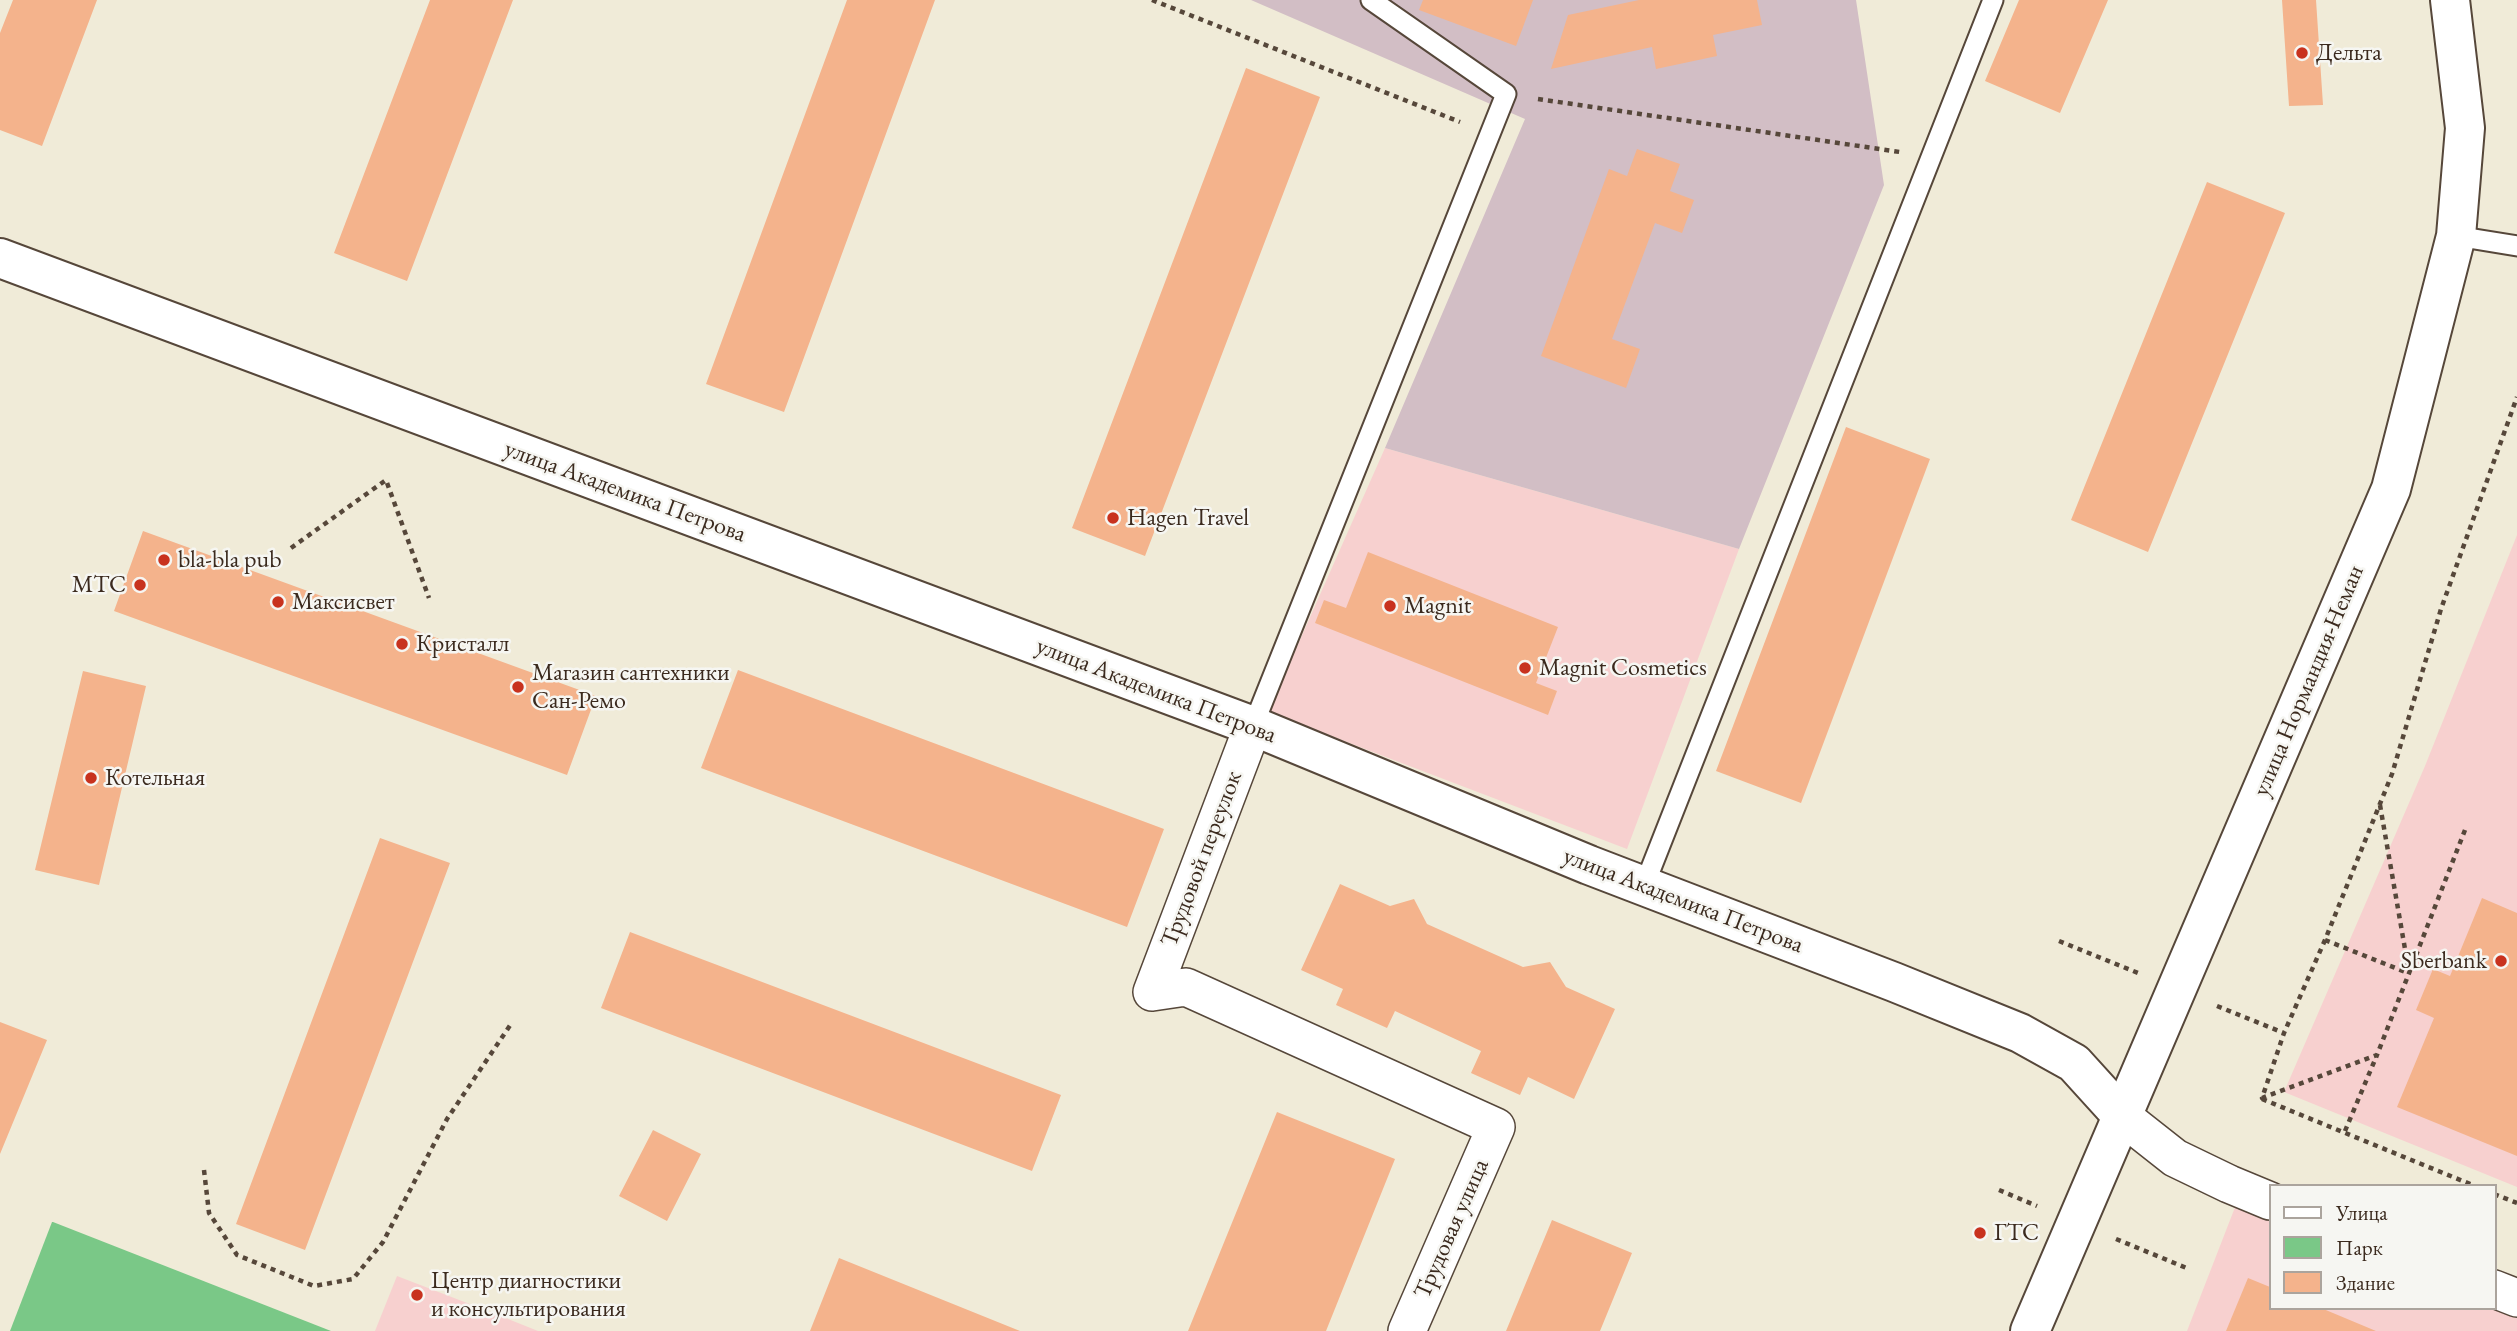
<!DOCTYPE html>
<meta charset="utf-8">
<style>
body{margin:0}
#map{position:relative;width:2517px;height:1331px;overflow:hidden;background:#f0ebd8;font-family:"EB Garamond",serif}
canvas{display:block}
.legend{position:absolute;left:2269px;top:1184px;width:228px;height:126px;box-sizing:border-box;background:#f6f6f2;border:2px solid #aba49d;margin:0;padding:9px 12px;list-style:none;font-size:21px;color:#3b2a1e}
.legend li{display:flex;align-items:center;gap:14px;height:35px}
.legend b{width:35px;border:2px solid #aba49d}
</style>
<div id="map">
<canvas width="2517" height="1331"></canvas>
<ul class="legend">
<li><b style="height:9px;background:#fff"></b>Улица</li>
<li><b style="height:19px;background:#7ac887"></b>Парк</li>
<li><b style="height:19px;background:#f4b38c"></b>Здание</li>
</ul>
</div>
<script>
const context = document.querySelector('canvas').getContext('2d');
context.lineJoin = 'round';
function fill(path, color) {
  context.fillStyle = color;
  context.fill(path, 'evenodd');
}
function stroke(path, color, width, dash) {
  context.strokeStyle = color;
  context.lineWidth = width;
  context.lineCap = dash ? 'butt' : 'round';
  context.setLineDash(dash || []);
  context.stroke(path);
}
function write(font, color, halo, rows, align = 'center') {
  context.font = font + ' "EB Garamond",serif';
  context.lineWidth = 5;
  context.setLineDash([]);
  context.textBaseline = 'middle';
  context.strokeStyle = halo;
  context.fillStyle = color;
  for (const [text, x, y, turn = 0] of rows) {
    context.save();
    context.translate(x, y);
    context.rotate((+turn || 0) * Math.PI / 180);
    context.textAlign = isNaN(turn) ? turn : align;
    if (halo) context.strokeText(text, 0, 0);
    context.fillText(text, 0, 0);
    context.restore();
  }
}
fill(new Path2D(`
 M1385,448l354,101 -112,300 -359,-137z
 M2517,535v652l-233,-95 141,-326z
 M2239,1197l31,13v98h224l23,6v17h-330z
 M397,1276l96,37 45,18h-163z`), '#f7d0cf');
fill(new Path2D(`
 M1251,0h605l28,185 -145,364 -354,-101 140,-329z`), '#d2bec5');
fill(new Path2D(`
 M52,1222h1l278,109h-321z`), '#7ac887');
fill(new Path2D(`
 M13,0h84l-55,146 -42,-16v-97z
 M430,0h83l-106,281 -73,-28z
 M847,0h88l-151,412 -78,-28z
 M1423,0h110l-17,46 -97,-36z
 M1639,0h118l5,25 -49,10 4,21 -61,13 -4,-22 -101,22 17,-54z
 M2019,0h89l-48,113 -75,-32z
 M2282,0h34l7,105 -34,1z
 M1246,68l74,29 -175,459 -73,-28z
 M1637,149l43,15 -10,27 24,9 -12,33 -27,-10 -43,116 28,10 -14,39 -85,-32 68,-187 18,7z
 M2207,182l78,31 -137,339 -77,-32z
 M1846,427l84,32 -129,344 -85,-32z
 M143,531l453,165 -29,79 -453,-164z
 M1368,552l190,75 -22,56 21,8 -9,24 -233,-92 9,-23 22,8z
 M738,670l426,159 -37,98 -426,-159z
 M83,671l63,15 -47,199 -64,-15z
 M380,838l70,25 -145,387 -69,-26z
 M1340,884l50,22 24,-7 13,25 96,43 27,-5 16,25 49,22 -41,90 -46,-22 -8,18 -49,-22 10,-22 -86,-40 -8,17 -51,-23 7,-16 -42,-19z
 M2482,898l35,15v243l-120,-49 37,-89 -18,-8 17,-41 17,7z
 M630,932l431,163 -29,76 -431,-163z
 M0,1022l47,18 -47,114z
 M1277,1112l118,47 -69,172h-138z
 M653,1130l48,24 -34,67 -48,-25z
 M1552,1220l80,33 -32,78h-94z
 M839,1258l181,73h-210z
 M2248,1278l22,9v21h51l55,23h-150z`), '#f4b38c');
const service = new Path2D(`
 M2456,236l61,10
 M1253,726l253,-632 -135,-94
 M1644,886l349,-886`);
const minor = new Path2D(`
 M1253,726l-101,266 34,-5 310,140 -89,204
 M2123,1117l52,41 54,26 41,17
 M2494,1289l23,9`);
const tertiary = new Path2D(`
 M0,258l1253,468 336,139 305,117 126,51 54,30 49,54`);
const primary = new Path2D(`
 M2030,1331l361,-842 65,-253 9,-108 -15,-128`);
stroke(service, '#56473a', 23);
stroke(minor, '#56473a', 40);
stroke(tertiary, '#56473a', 42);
stroke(primary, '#56473a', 42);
stroke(new Path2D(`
 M1152,0l308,122
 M1538,99l362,53
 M291,548l95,-68 43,118
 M2380,805l29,167
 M2465,830l-88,225 -115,43 22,-65 41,-93 67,-166 49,-165 76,-212
 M2325,940l83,33
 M2059,941l79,32
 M2217,1006l67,27
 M2262,1099l213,87
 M2345,1131l32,-76
 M204,1170l5,43 28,42 77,31 39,-7 30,-37 64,-123 64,-95
 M1999,1190l38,16
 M2494,1194l23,9
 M2116,1239l73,30`), '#56473a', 4.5, [5, 5]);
stroke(service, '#fff', 19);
stroke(minor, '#fff', 37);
stroke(tertiary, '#fff', 38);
stroke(primary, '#fff', 38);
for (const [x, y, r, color] of [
 [2302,53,7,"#c8321e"],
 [1113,518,7,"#c8321e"],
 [164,560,7,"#c8321e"],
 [140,585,7,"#c8321e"],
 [278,602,7,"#c8321e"],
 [1390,606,7,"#c8321e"],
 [402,644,7,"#c8321e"],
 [1525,668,7,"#c8321e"],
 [518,687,7,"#c8321e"],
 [91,778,7,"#c8321e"],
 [2501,961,7,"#c8321e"],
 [1980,1233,7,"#c8321e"],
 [417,1295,7,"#c8321e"]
]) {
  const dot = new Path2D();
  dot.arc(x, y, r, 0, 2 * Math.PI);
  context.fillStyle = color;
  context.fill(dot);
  stroke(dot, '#f6f6f2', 2.5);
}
write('24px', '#3b2a1e', '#f6f6f2', [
 ["Дельта",2316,53],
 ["Hagen Travel",1127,518],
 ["bla-bla pub",178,560],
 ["МТС",126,585,"right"],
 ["Максисвет",292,602],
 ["Magnit",1404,606],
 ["Кристалл",416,644],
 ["Magnit Cosmetics",1539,668],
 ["Магазин сантехники",532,673],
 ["Сан-Ремо",532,701],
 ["Котельная",105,778],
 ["Sberbank",2487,961,"right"],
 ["ГТС",1994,1233],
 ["Центр диагностики",431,1281],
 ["и консультирования",431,1309]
], 'left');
write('24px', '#3b2a1e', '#f6f6f2', [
 ["улица Академика Петрова",625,492,20],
 ["улица Нормандия-Неман",2309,681,-67],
 ["улица Академика Петрова",1156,691,21],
 ["Трудовой переулок",1202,859,-69],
 ["улица Академика Петрова",1683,901,21],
 ["Трудовая улица",1452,1229,-66]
]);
</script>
